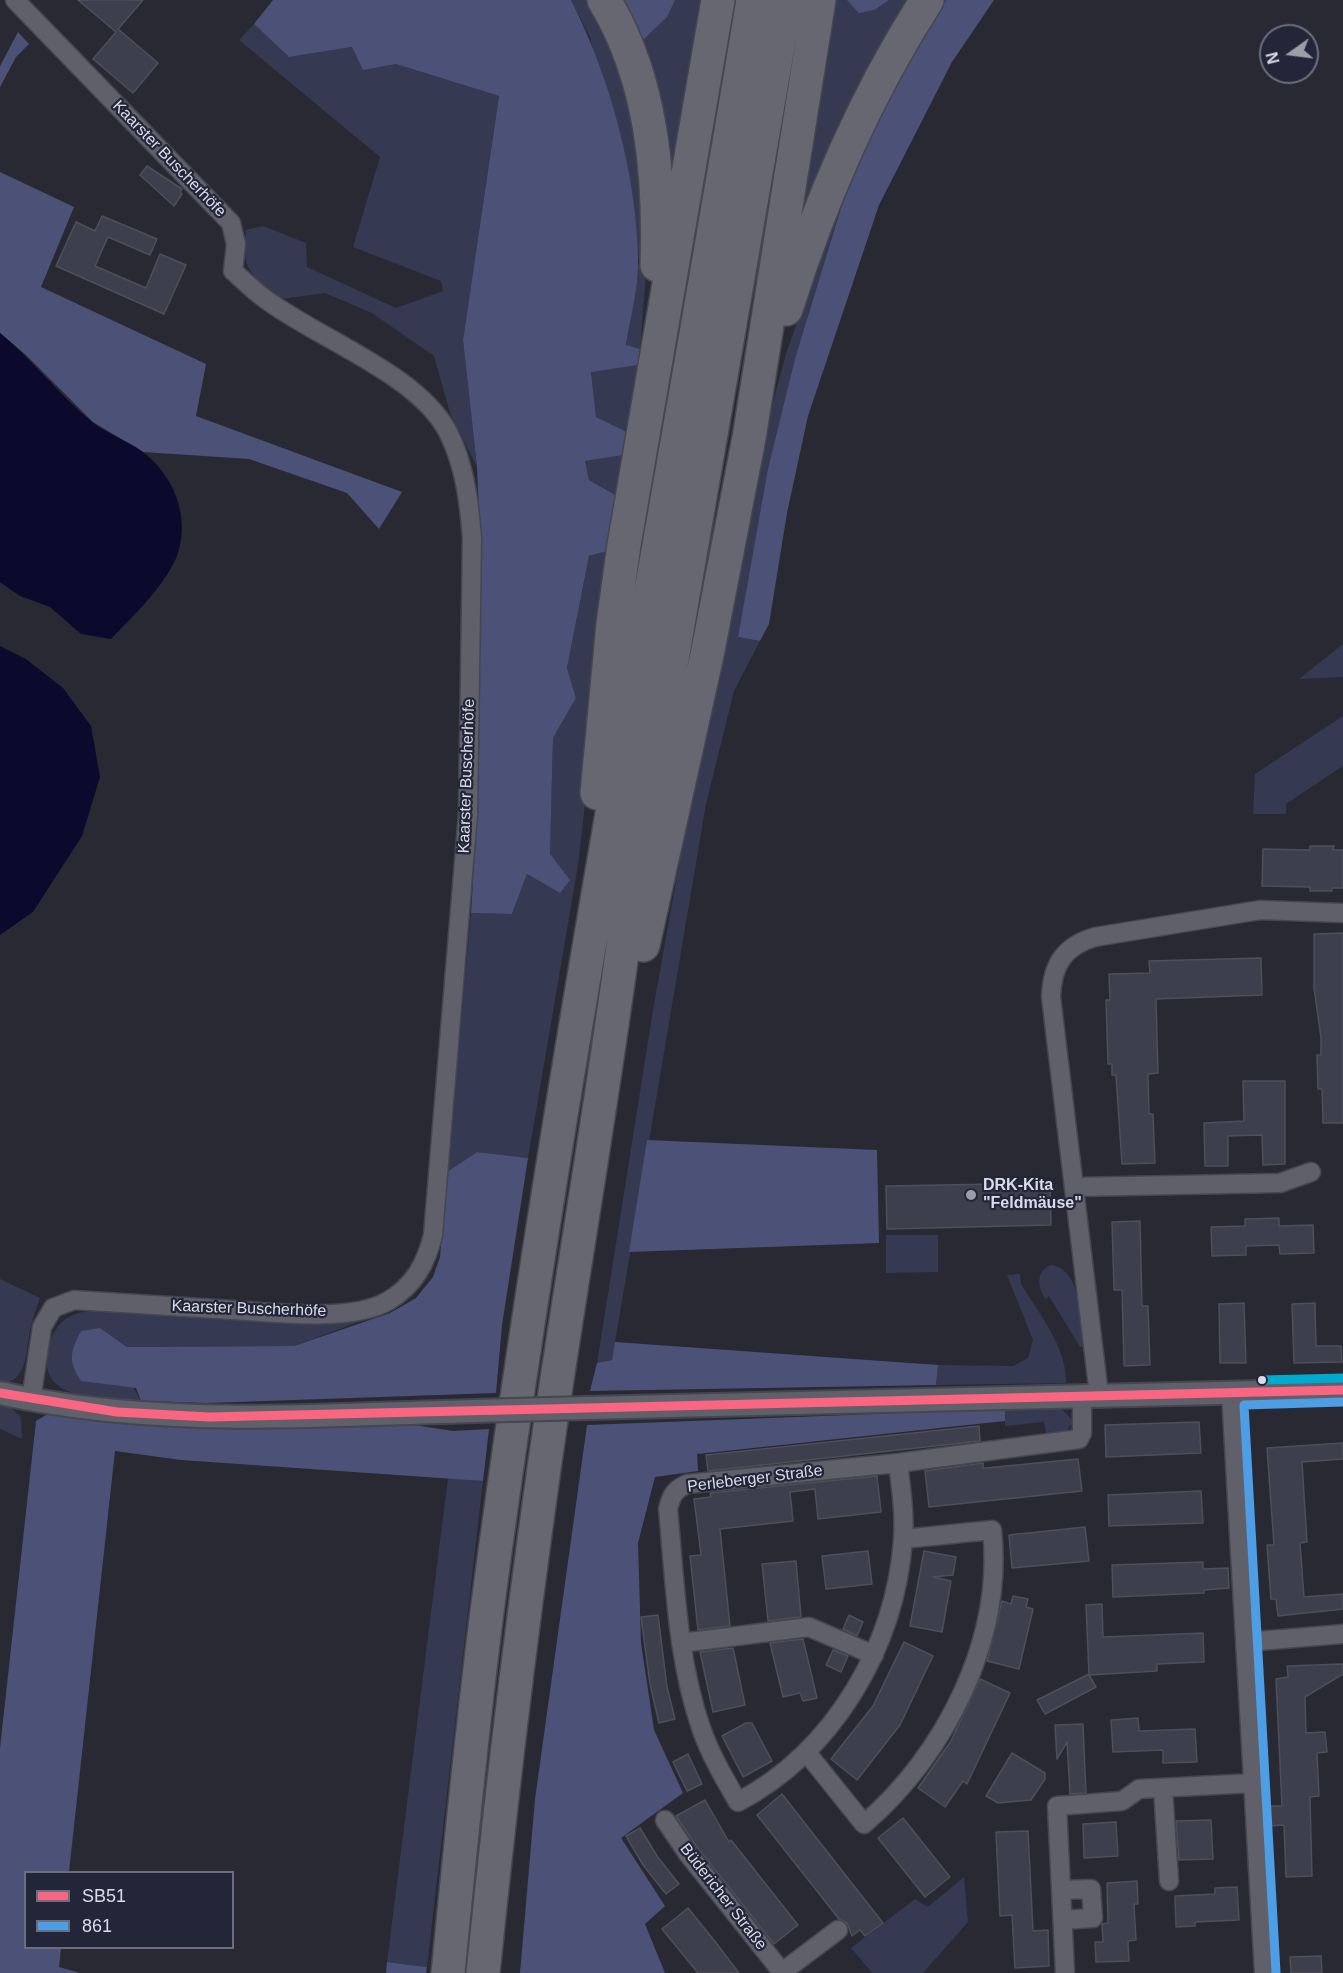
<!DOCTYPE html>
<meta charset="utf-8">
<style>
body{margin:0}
#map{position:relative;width:1343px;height:1973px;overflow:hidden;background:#282933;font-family:Helvetica,sans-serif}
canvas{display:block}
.legend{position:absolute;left:24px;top:1871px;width:210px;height:78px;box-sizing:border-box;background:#232538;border:2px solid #6c6e7f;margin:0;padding:8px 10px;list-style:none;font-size:18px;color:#dadce9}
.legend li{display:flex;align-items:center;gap:12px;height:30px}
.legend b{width:30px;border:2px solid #6c6e7f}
.north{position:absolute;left:1259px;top:24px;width:60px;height:60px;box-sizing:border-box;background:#232538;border:2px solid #6c6e7f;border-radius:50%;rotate:256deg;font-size:16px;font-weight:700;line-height:24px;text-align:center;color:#dadce9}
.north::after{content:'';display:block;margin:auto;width:21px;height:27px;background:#9c9da9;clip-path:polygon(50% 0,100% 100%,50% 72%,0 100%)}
</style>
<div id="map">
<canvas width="1343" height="1973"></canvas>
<ul class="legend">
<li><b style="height:8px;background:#fa6682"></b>SB51</li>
<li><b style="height:8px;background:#4d9ee5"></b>861</li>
</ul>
<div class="north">N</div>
</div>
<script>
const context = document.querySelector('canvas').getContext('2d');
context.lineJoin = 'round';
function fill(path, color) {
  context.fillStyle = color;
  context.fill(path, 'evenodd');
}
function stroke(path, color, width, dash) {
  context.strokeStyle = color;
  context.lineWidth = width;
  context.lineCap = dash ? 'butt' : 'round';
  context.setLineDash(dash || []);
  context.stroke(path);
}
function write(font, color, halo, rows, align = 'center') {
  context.font = font + ' Helvetica,sans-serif';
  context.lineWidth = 4.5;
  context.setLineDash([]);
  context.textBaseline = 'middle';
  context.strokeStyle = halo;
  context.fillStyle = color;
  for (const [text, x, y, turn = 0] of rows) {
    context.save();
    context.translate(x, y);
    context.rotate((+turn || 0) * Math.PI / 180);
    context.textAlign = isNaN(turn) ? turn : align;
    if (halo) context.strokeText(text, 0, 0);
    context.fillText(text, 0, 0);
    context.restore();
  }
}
fill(new Path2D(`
 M571,0h19l28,61 22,82 6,132 -6,74 -14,-3 13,-85 -49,-224z
 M612,0h93l-33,191z
 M835,0h84l-125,255z
 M254,24l35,33 64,-10 10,22 33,-5 103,32 -36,244 14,127 -27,-54 -16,-57 -62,-43 -47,-20 -44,6c-30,-24 -40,-28 -35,-69l17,-4 43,17 1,24 89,41 47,-17 -2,-10 -88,-34 27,-90 -141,-117z
 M849,182l-53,173 -58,282 22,4 -26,50 -28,113 -94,556 -15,3 57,-359 35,-195 39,-173 30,-176 27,-103 29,-85z
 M638,365l-11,67 -31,-15 -5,-46z
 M624,455l-7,41 -28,-16 -4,-19z
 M608,551l-17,201 -13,113 -50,293 -51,-6 -30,20 24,-259 41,1 15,-40 33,19 -10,-39 3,-116 23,-40 -9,-30 22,-112z
 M1343,644v33l-44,2z
 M1343,716v50l-57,38v10h-33l2,-40z
 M886,1235h52v37l-52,1z
 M1052,1265c31,6 28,58 31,82h-3l-31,-51 -4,3c-8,-13 -9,-29 7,-34z
 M1020,1274l1,10c18,30 46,63 45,99l-130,2 2,-20 75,1 15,-8 5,-18 -26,-65z
 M0,1279l40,19c-3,9 -7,18 -9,28 -6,22 -1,56 -31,58z
 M105,1309l219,15 37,-3 -67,25 -167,1 -27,-19 41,73c-21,-3 -64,-2 -81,-14 -24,-15 -13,-58 9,-70 10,-6 24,-6 36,-8z
 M0,1404l10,3 11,10 1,22 -22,-10z
 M1060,1407l14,15 -13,14 -14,2 -3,-16 -39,4v-17z
 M448,1478l35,3 -56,486 -40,-5z
 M964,1877l4,45 -45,51h-51l-21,-25 64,-49 13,8z`), '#363952');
fill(new Path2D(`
 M273,0h298c38,74 66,176 67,259 1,28 -8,59 -12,86l14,4 -2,16 -47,7 5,45 31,15 -3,23 -39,6 4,19 28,16 -9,55 -19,5 -22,112 9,30 -23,40 -3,116 20,26 -10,13 -33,-19 -15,40 -41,-1 6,-97 2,-304 -2,-45 -14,-127 36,-244 -103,-32 -33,6 -11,-23 -63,10 -35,-33z
 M622,0h53l-8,17 -24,23z
 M847,0h42l-15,10 -15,3z
 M946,0h48l-42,62 -73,143 -71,211 -21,97 -18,111 -9,17 -22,-4 30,-168 28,-114 53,-173 36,-77z
 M18,32l11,12 -13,13 -16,30v-21z
 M0,172l74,35 -33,80 165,77 -10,52 206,76 -23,37 -32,-36 -98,-34 -106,-7 -50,-30 -68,-68 -25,-21z
 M647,1140l230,10 2,93 -250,9z
 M477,1152l51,6 -26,167 -6,68 -288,10 -67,-2 -5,-13 -55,-7c-13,-20 -11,-29 0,-50l19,-3 27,19 167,-1 96,-33 26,-15 17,-21 7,-20 7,-85z
 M615,1342l323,23 -2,20 -346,6 7,-28 15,-3z
 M1005,1409v12l-308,33 1,17 -43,6 -17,66 3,100 13,87 29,63 -62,45 44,68 -20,18 20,49h-145l15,-174 52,-374z
 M51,1412l64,11 54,4 245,-2 39,6 36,-2 -6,52 -302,-21 -66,-9 -46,421h-43v76h35l-2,19 21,6h-80v-225l36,-327z
 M387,1962l40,5 -1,6h-40z`), '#4c5177');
fill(new Path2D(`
 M0,333c33,27 59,62 92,89 15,12 35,18 51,30 30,23 47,63 35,101 -10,30 -45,63 -67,86l-30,-5 -31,-27 -30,-11 -20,-14z
 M0,646l26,13 37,29 28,38 9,51 -18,59 -49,76 -33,23z`), '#0c0a2c');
const building = new Path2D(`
 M78,0h65l-25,29 40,34 -25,30 -40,-34 23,-27z
 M147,166l35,23 -2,3 2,2 -8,12 -34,-31z
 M102,216l55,23 -7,16 -42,-18 -13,29 51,22 14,-34 26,11 -22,49 -108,-48 20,-44 19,9z
 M1310,846h24l-1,4h10v38h-11v3h-22v-4l-48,-1 1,-37 47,1z
 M1343,933v190h-20l-1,-34h-4l-1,-34h4v-17l-7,-50v-54z
 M1261,958l1,37 -106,4 2,74 -10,1 1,40h4l2,49 -33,1 -6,-89h-4v-11h-4l-2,-64h4l-1,-26 41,-1 -1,-12z
 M1243,1081h42v83l-22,1 -1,-30 -34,1v30h-23l-1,-43 40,-2z
 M1050,1183l1,42 -164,4 -1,-43z
 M1279,1218v8l34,-1 1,28 -34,1 -1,-9 -33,1v9l-34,1 -1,-29 34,-1v-7z
 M1140,1221l2,85h6l2,59 -26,1 -2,-76h-8l-2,-68z
 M1244,1303l2,60h-26l-1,-59z
 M1315,1303l1,43h25l1,16 -48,1 -2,-59z
 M1199,1422l2,31 -95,4 -1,-32z
 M979,1426l1,15 -272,30 -2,-16z
 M1343,1443v16l-41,3 5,80 -7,1 4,54 39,-3v15l-65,7 -2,-17h-5l-3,-40 -1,-14h7l-7,-97z
 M1078,1459l4,32 -153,16 -4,-36 58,-8v5h3z
 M877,1476l4,36 -63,7 -3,-30 -25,3 3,29 -73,8 10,97 -32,4 -8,-74 11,-1 -7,-56 17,-2 -1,-4z
 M1201,1491l2,32 -94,3 -1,-31z
 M1085,1527l4,34 -77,7 -3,-33z
 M868,1551l4,33 -46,5 -4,-33z
 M924,1551l32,6 -3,18 -20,2 18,4 -9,51 -32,-6z
 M796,1561l5,56 -33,4 -6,-57z
 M1203,1562v7l25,-1 1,20 -25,2v3l-91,4 -1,-32z
 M1013,1596l15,3 -2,8 7,2 -14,60 -32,-8 15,-60 9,3z
 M1102,1604l1,33 100,-4 1,29 -47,2v7l-68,4 7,12 -51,27 -8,-14 52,-26 -3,-69z
 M658,1615l9,72 8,32 -16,4 -9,-39 -9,-67z
 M849,1615l14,7 -6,14 -14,-7z
 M803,1639l14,59 -14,3 -3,-8 -17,4 -13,-54z
 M904,1642l29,14 -33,69 -43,55 -26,-21 42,-53z
 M733,1648l12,57 -32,7 -13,-60z
 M833,1650l15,6 -7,16 -15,-7z
 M1343,1664v10l-38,23 1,36 19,-1 2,20 -10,1 2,43 -9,1 2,79 -26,1 -2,-52 -15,1 -1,-20h14l-6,-127 12,-2 -1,-11z
 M980,1679l30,14 -43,91 -4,-3 -18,26 -27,-19 33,-47z
 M1138,1718l1,13 56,-2 2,33 -34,1v-13l-50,2 -2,-32z
 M746,1723h6l20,38 -29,16 -21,-41z
 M1083,1724l3,69 -16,1 -3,-52 -10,17 -2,-34z
 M1012,1753l33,20v6l-14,21 -33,3 -12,-7z
 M688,1754l14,30 -15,7 -14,-29z
 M782,1794l101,129 -18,13 -5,-6 -8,6 -5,-13 -8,-4 -82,-104z
 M705,1800l24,42 2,-2 67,85 -24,19 -77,-97 -21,-31z
 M903,1818l47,59 -25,20 -47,-59z
 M1211,1820l2,39 -34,1 -3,-39z
 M1116,1822l2,34 -34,2 -1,-34z
 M640,1828l17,28 22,28 -13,10 -23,-29 -17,-29z
 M1028,1831l5,100 15,-1 1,36 -34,2 -3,-53 -12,1 -4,-84z
 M1137,1881l1,23h-4l2,36 -8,1 1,20 -33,1 -1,-20h8l-1,-18 6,-1 -1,-40z
 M1237,1887l2,33 -44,2v4l-19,1 -1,-31 40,-2v-6z
 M688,1908l29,36 22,29h-41l-36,-44z
 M1321,1956l1,17h-31l-1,-16z`);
fill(building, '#3e3f4c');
stroke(building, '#4e4f59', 1.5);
const minor = new Path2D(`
 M15,0l216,223 5,21 -3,27c10,9 20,19 31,27 52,40 153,75 184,134 17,34 21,69 24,106l-4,276 -35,421c-7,28 -18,50 -45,66 -39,23 -127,10 -172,8 -47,-3 -95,-6 -142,-9l-21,8 -11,19 -11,73
 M1075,1187l205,-4 31,-11
 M1231,1393l33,580
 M1099,1395l-48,-398c1,-32 13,-51 44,-60l165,-27 83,3
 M898,1463c3,25 7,51 5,77 -8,107 -69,211 -165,262 -14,-24 -28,-48 -37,-74 -24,-70 -26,-146 -33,-219 3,-13 6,-19 19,-25l211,-21 181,-24 3,-6v-37
 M1246,1642l97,-8
 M681,1643l128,-16 65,28
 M807,1753l57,71c81,-69 140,-185 128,-294l-89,9
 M1163,1788l6,93
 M665,1820l23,34 94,118
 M1062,1890l29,-1 2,29 -30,2
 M781,1973l57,-43
 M1065,1973l-8,-167 65,-5 17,-12 115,-6`);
const tertiary = new Path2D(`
 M0,1393c156,35 315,22 473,18
 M587,1408l756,-18`);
const motorway = new Path2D(`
 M604,0c48,79 56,175 53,265
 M786,309c34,-108 80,-214 141,-309
 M597,793l16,-169 11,-79 94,-545
 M643,945l64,-290 42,-217 70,-438
 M448,1973c12,-123 24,-246 40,-369 71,-537 177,-1070 265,-1604
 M483,1973c20,-196 44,-392 73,-587 23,-152 49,-303 69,-455l161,-931`);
stroke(minor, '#45464f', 21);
stroke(tertiary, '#45464f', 26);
stroke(motorway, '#45464f', 36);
stroke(minor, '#5f6069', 18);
stroke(tertiary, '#5f6069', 22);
stroke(motorway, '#666770', 33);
const tertiaryBridge = new Path2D(`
 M473,1411l114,-3`);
stroke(tertiaryBridge, '#45464f', 26, []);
stroke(tertiaryBridge, '#5f6069', 22);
stroke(new Path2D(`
 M0,1393l117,19 92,5 1134,-27`), '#fa6682', 9);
stroke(new Path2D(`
 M1276,1972l-32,-567 99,-3`), '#4d9ee5', 9);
stroke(new Path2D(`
 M1262,1380l81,-2`), '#00a9ce', 9);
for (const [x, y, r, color] of [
 [971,1195,6,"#9c9da9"],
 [1262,1380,5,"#dadce9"]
]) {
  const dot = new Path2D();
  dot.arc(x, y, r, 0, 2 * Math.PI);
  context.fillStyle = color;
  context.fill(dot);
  stroke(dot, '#232538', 2);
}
write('16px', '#dadce9', '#232538', [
 ["Kaarster Buscherhöfe",169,159,46],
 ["Kaarster Buscherhöfe",467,776,-88],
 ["Kaarster Buscherhöfe",249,1309,2],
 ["Perleberger Straße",755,1479,-7],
 ["Büdericher Straße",723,1897,52]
]);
write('bold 16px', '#dadce9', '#232538', [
 ["DRK-Kita",983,1186],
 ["\"Feldmäuse\"",983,1204]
], 'left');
</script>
